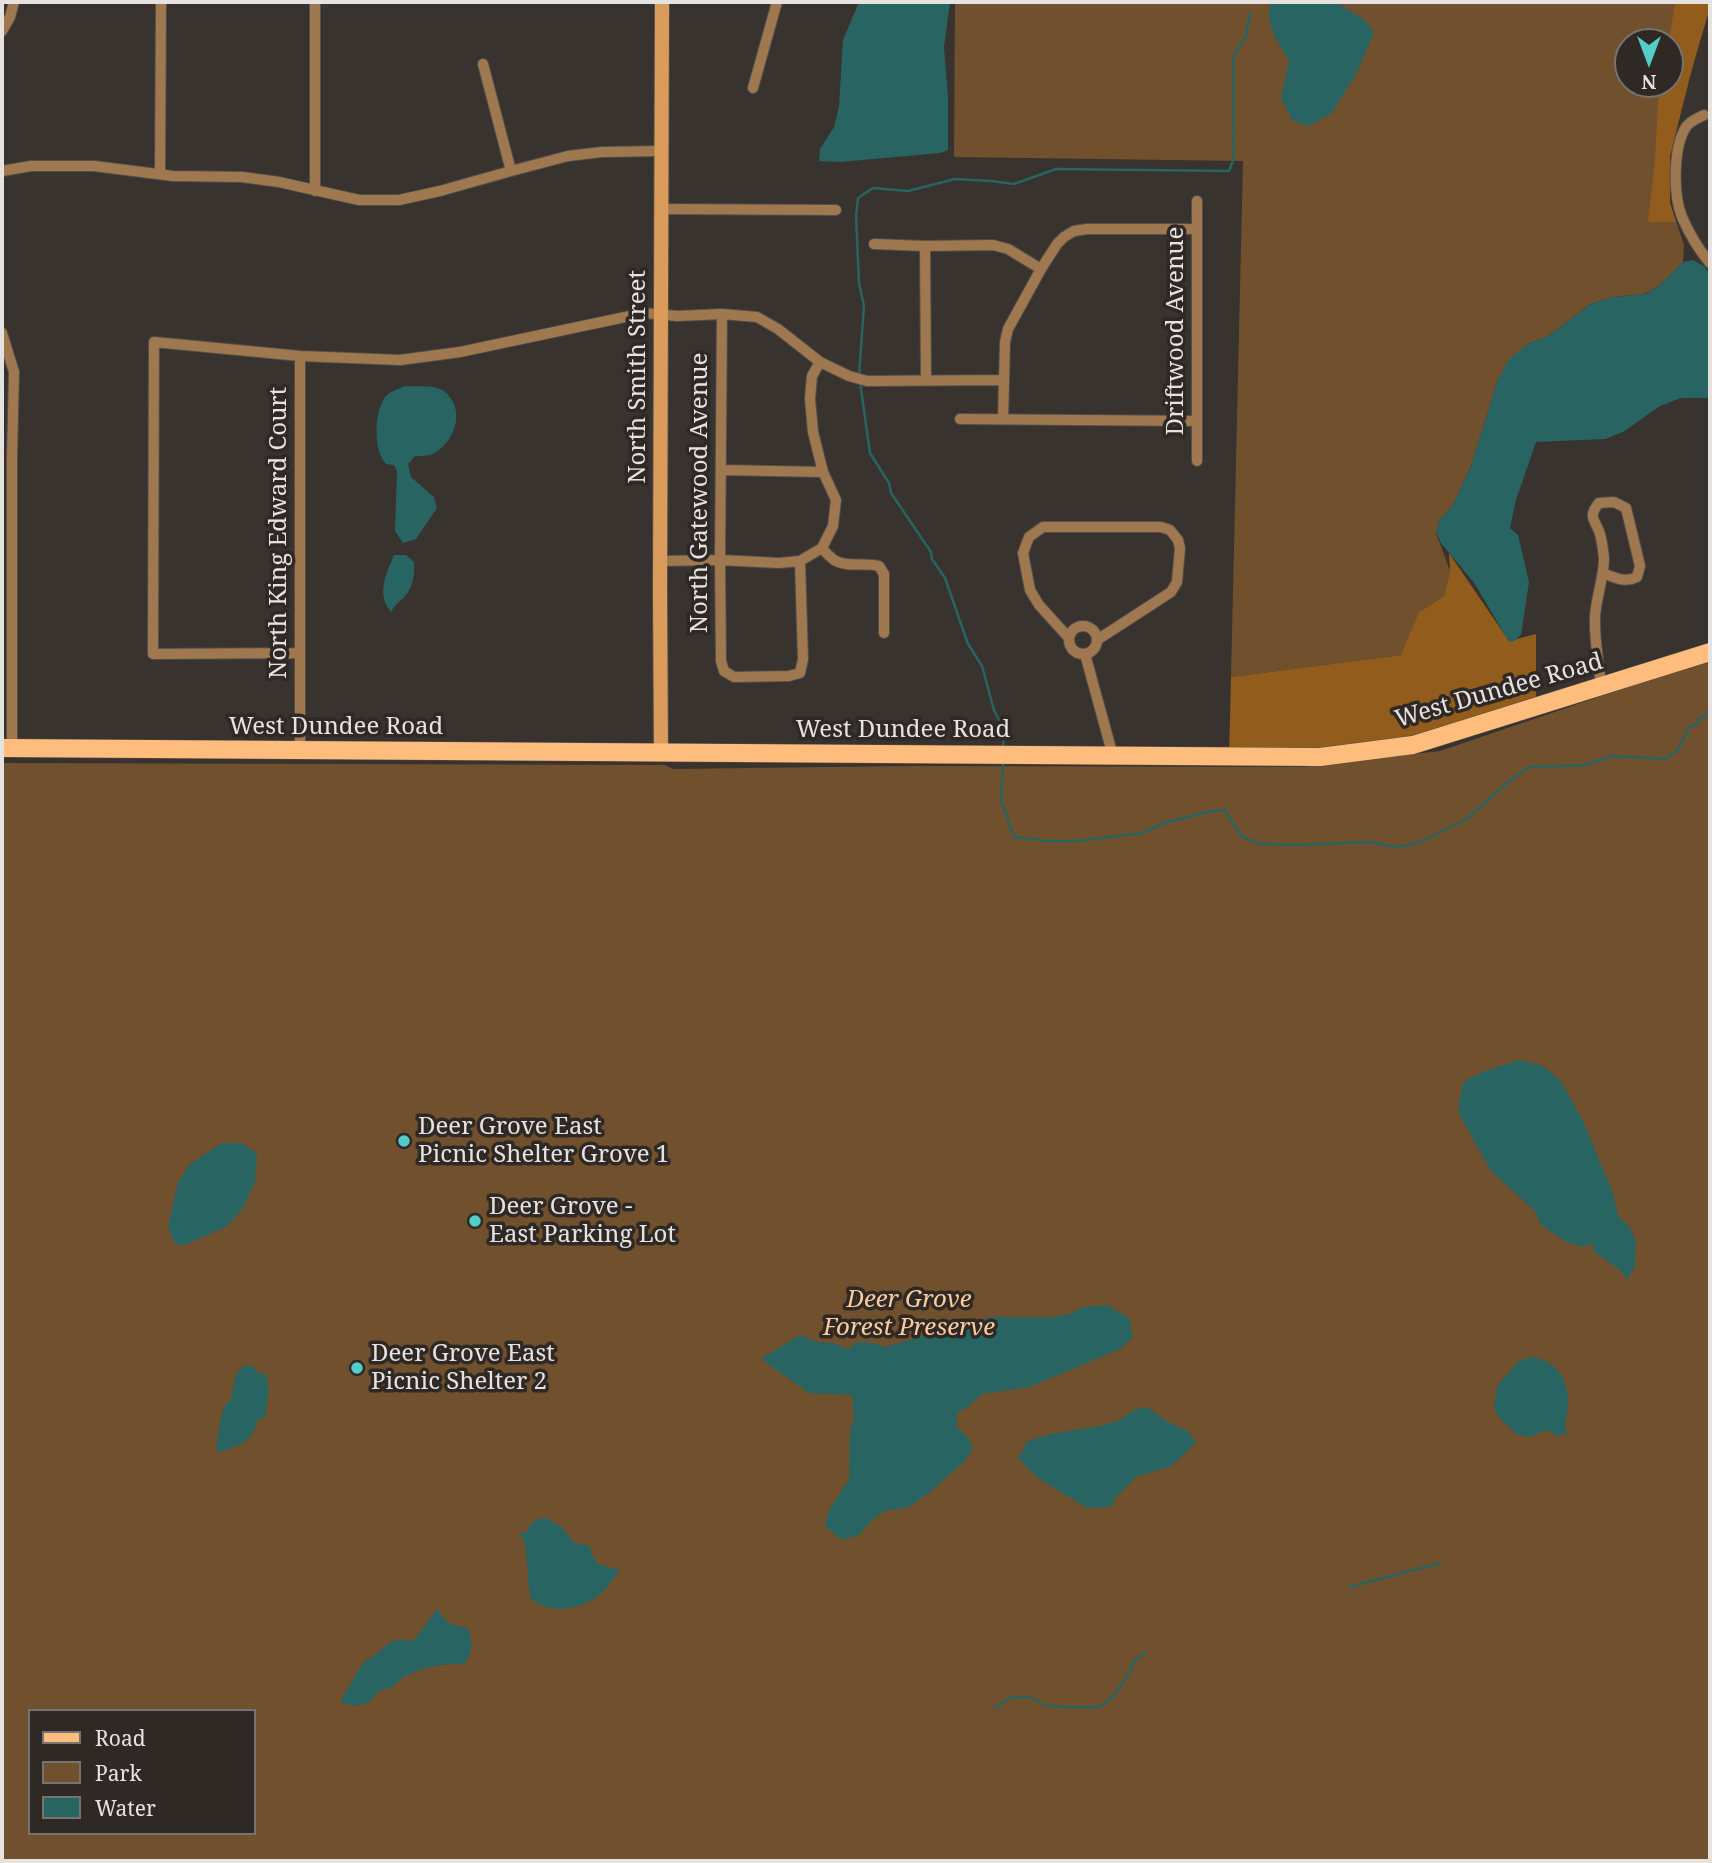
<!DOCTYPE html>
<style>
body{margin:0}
#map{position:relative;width:1712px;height:1863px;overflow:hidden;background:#38332f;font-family:"Noto Serif",serif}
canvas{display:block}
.frame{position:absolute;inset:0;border:4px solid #e5e2e0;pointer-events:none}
.legend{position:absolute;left:28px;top:1709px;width:228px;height:126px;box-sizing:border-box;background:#2e2925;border:2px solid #777370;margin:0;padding:9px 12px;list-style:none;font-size:21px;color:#e5e2e0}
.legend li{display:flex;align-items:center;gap:14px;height:35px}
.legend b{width:35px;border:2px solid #777370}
.north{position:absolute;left:1614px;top:28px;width:70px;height:70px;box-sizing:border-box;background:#2e2925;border:2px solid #777370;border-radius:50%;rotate:180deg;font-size:19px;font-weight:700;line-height:28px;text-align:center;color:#e5e2e0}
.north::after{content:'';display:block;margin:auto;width:24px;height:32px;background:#54cdc8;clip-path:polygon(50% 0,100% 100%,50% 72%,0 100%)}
</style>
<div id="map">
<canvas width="1712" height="1863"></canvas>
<div class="frame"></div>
<ul class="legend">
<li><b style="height:9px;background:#febd7c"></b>Road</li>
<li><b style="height:19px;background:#71502e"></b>Park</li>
<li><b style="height:19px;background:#286461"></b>Water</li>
</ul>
<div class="north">N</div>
</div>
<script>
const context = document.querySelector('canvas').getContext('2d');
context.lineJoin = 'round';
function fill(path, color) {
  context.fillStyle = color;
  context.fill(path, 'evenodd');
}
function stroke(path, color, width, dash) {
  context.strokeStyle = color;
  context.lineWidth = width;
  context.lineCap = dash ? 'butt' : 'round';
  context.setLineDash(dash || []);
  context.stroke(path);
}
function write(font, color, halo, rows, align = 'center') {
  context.font = font + ' "Noto Serif",serif';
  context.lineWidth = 7;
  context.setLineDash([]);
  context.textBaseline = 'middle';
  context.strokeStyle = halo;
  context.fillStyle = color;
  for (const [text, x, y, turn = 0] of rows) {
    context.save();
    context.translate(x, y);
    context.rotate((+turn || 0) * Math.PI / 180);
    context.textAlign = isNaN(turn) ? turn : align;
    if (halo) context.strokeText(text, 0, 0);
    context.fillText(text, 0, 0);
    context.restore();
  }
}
fill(new Path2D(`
 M955,2h755v5l-13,43 -27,106v47l14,42 -1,17 -24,24 -15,8 -31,3 -23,7 -40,31 -22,9 -30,35 -27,87 -18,39 -13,14 -4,14 14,38 -6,25 -25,16 -3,20 -15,23 -170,22 12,-516 -289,-4zM1628,42h42v42h-42z
 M1710,659v1202h-1708v-1098l663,2 8,4 239,-3 390,1 138,-16zM30,1711h224v122h-224z`), '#71502e');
fill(new Path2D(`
 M1675,2h35v5l-21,72 -19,77v47l6,19h-28l7,-62 3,-60 3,-16h9l-1,-42z
 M1449,553l60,88 27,-7v73l-177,45 -130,5 2,-80 170,-22 18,-43 25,-16 6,-25z`), '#915c1c');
fill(new Path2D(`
 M859,2h91l-6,45 4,51v52l-8,3 -100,9 -21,-1 1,-12 14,-22 5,-21 4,-66z
 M1270,2h65l31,19 8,12 -18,41 -25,40c-5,1 -16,9 -23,12l-16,-6 -11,-22 8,-38c-13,-20 -23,-33 -19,-58z
 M1693,260l12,7 5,8v123h-29l-21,8 -37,26 -18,7 -69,3 -20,58 -6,28 8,7 11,47 -8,53 -7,6 -5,1 -34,-58 -34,-41 -5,-11 4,-13 13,-14 18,-39 27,-87 12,-21 18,-14 22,-9 40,-31 23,-7 32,-3 14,-8 24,-24z
 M405,386c11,1 29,-2 39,5 21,17 13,47 -8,61 -5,4 -14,4 -21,4l-7,8 3,13 23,20 3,11 -21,31 -13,4 -8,-12 2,-60 -3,-6 -8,-1c-13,-14 -12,-51 -1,-67 5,-6 13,-8 20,-11z
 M394,555h12l8,7c1,11 -1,24 -8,33 -5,6 -11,9 -15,17 -15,-18 -5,-38 3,-57z
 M1519,1060l22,5 20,16 22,40 30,72 5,23 11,10 7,15 -1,25 -8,14 -7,-10 -27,-19v-8l-10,4 -17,-5 -25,-17 -6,-14 -44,-40 -32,-57v-13l5,-20 21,-10z
 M222,1143h19l16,10 -2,30 -13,27 -16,17 -41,18 -10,-1 -7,-17 10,-45 12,-18z
 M1107,1305l22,13 4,19 -13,12 -90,38 -48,7 -14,13 -11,6v15l11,9 5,11 -9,14 -35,31 -22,15 -20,2 -15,10 -13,15 -17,5 -17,-14 4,-16 20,-31 1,-49 4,-12 -2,-23 -43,-2 -48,-34 39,-24 18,7 15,1 16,6 8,-7 16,1 12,4 63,-18 20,-3 22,-9h64l16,-3 12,-7z
 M1530,1357c24,2 39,21 38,46 0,14 -5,18 -1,33l-6,-3 -2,4 -12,-7 -18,7 -13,-3 -19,-19 -3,-8 3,-21 22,-25z
 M246,1365l10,3 2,6 7,-1c6,14 2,30 0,45l-7,1c-5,17 -9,23 -25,28 -7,3 -9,5 -17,4 1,-8 5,-38 8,-44 5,-7 4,0 7,-9 4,-13 1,-25 15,-33z
 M1148,1407l18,14 22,10 8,12 -25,23 -35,11 -20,20 -6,10 -23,1 -49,-30 -20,-20 10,-17 22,-7 50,-8 20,-6 14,-10z
 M546,1518l16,9 12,16 16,3 1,7 7,11 22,6c-6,8 -11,16 -18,23 -18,16 -55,24 -72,4l-5,-55 -6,-8 8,-2c4,-11 7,-13 19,-14z
 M437,1609l11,14 21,6c3,13 5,24 -5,35 -14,0 -44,2 -54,11h-4l-15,13 -12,3 -11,12 -14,3 -11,-3 -2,-3 22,-37 12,-8 14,-12 13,-4 8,2 5,-2z`), '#286461');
stroke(new Path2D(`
 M859,375l5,-69 -5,-23 -3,-67 2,-18 15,-10 35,3 47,-12 36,2 23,3 42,-15 173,2 5,-13 -1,-101 13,-21 4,-23
 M860,382l10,71 19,30 2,10 40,59 1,7 13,19 23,66 14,22 12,44 10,20 -1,20
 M1003,763l-2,37 13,37 33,4h30l66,-8 24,-11 45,-11 13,-1 16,26 20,8 35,1 73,-3 28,5 24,-5 44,-22 47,-41 18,-12 54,-2 29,-9 52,3 13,-9 11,-23 9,-4 1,-4 11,-8
 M1349,1587l92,-24
 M995,1708l15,-10 10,-1h11l13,8 16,2h39l13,-9 17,-24 5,-13 12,-9`), '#286461', 2.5);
const street = new Path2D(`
 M2,31l8,-14 4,-15
 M483,64l28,107
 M753,88l24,-86
 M1704,115c-6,3 -14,6 -18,12 -13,20 -13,68 -4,90 7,16 17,33 28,46
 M2,171l29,-5h63l79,10 69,1 37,5 80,18h40l41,-9 71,-20 57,-15 34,-4 60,-1
 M160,174l1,-172
 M315,191v-189
 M1197,201v260
 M661,209l175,1
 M874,244l51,2 68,-1 15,4 33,20
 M925,246l1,134
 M722,314l-2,246 1,101 3,10 10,6 55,-1 11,-3 3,-14 -3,-98
 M2,333l12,39 -2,84v293
 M820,362l-8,14 -2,23 3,33 10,40 13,28 -3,26 -11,22
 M960,419l237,2
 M1003,419l2,-77 3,-13 33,-60 16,-25 7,-7 10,-6 13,-2h110
 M722,470l101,2
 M822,548c3,4 8,9 12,12 13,8 31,2 45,6l5,8v59
 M660,561l60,-1 59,3 21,-2 22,-13
 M1069 640a14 14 0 1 1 28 0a14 14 0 1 1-28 0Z
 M1069,638l-30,-33 -9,-15 -7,-37 6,-16 14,-10h118l9,3 8,10 2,8 -3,34 -6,10 -74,48
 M300,653l-147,1 1,-312 146,14 100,4 60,-8 184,-39 33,3 45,-2 35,3 21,12 42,33 29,14 18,5 137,-1
 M1085,654l28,102
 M1601,686c-2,-22 -7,-47 -6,-69 1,-20 9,-39 9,-59 -1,-8 -2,-19 -5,-27 -5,-12 -11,-15 0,-28l15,-1 12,6 14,58 -3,11c-12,6 -22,1 -34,-4
 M300,752v-396`);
const secondary = new Path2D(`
 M661,753l-1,-163 2,-588`);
const primary = new Path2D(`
 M2,748l1318,9 93,-12 297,-93`);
stroke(street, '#544f4b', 12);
stroke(secondary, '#544f4b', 16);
stroke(primary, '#544f4b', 19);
stroke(street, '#9f7850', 10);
stroke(secondary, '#db9c5b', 14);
stroke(primary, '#febd7c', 18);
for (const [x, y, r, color] of [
 [404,1141,7,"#54cdc8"],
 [475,1221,7,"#54cdc8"],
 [357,1368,7,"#54cdc8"]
]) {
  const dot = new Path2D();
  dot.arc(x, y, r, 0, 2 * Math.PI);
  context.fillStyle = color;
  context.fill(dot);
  stroke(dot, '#2e2925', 2.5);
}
write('24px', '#e5e2e0', '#2e2925', [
 ["Driftwood Avenue",1176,331,-90],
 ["North Smith Street",638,377,-90],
 ["North Gatewood Avenue",700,493,-90],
 ["North King Edward Court",279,533,-90],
 ["West Dundee Road",1499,691,-16],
 ["West Dundee Road",336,727],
 ["West Dundee Road",903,730]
]);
write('24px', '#e5e2e0', '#2e2925', [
 ["Deer Grove East",418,1127],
 ["Picnic Shelter Grove 1",418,1155],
 ["Deer Grove -",489,1207],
 ["East Parking Lot",489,1235],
 ["Deer Grove East",371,1354],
 ["Picnic Shelter 2",371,1382]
], 'left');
write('italic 24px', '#fbcc9e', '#2e2925', [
 ["Deer Grove",909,1300],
 ["Forest Preserve",909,1328]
]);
</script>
